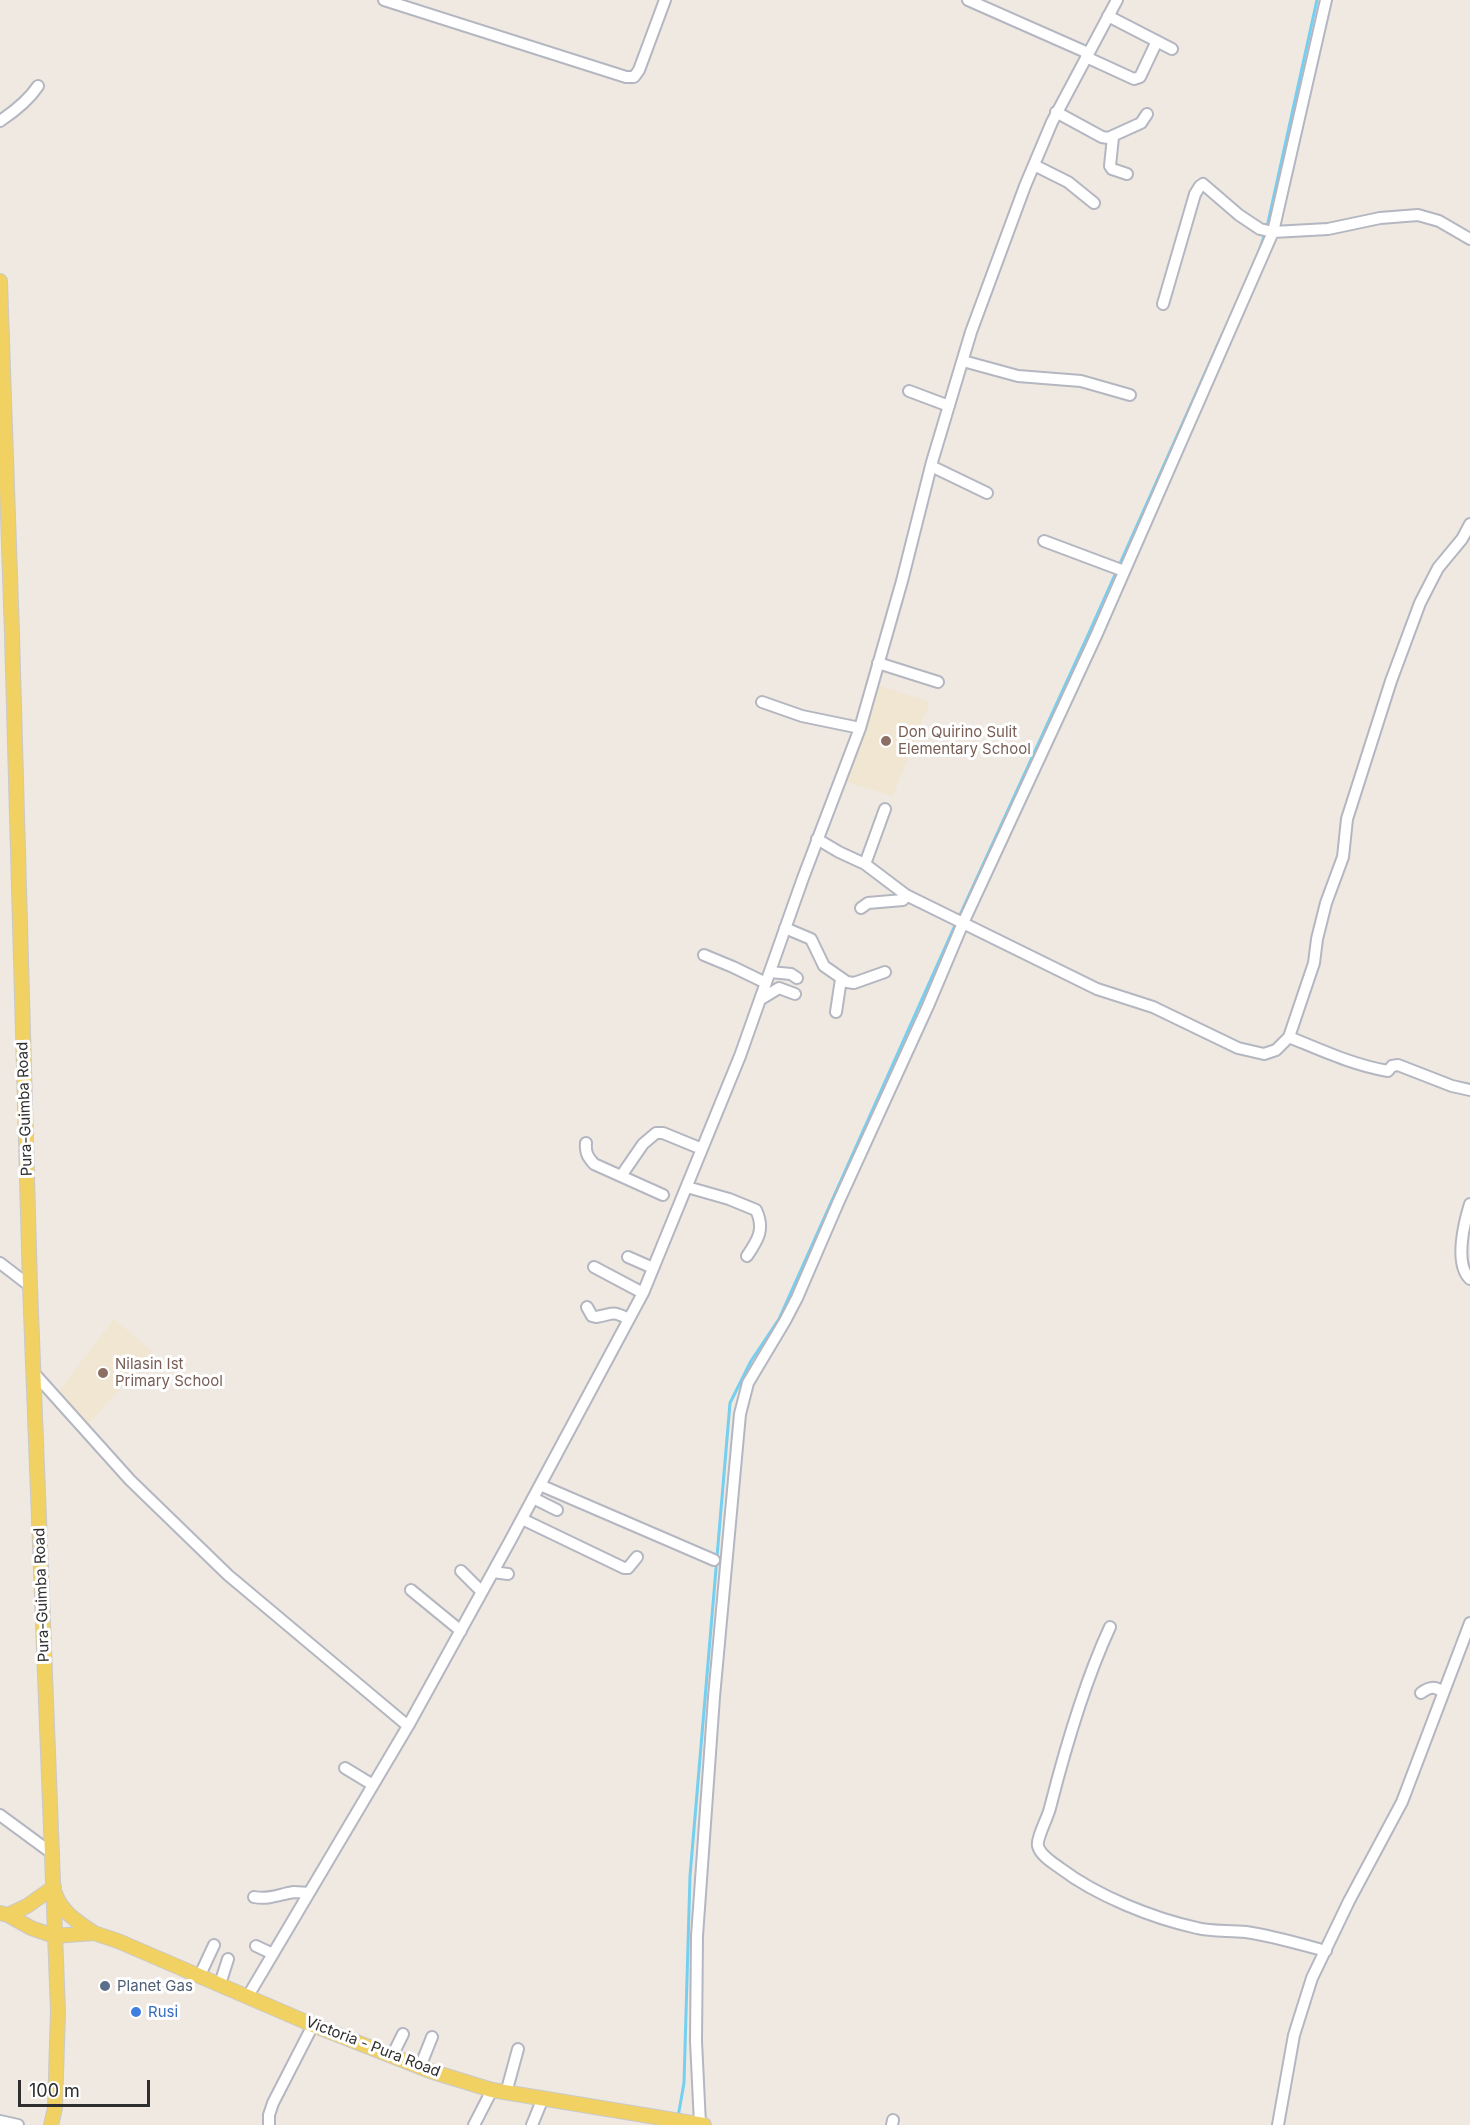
<!DOCTYPE html>
<style>
body{margin:0}
#map{position:relative;width:1470px;height:2125px;overflow:hidden;background:#efe9e1;font-family:Inter,sans-serif}
canvas{display:block}
.scale{position:absolute;left:18px;top:2080px;width:132px;height:27px;box-sizing:border-box;border:3px solid #2e2e2e;border-top:0;padding-left:8px;font-size:18px;line-height:21px;white-space:nowrap;color:#2e2e2e;-webkit-text-stroke:4px #fff;paint-order:stroke}
</style>
<div id="map">
<canvas width="1470" height="2125"></canvas>
<div class="scale">100 m</div>
</div>
<script>
const context = document.querySelector('canvas').getContext('2d');
context.lineJoin = 'round';
function fill(path, color) {
  context.fillStyle = color;
  context.fill(path, 'evenodd');
}
function stroke(path, color, width, dash) {
  context.strokeStyle = color;
  context.lineWidth = width;
  context.lineCap = dash ? 'butt' : 'round';
  context.setLineDash(dash || []);
  context.stroke(path);
}
function write(font, color, halo, rows, align = 'center') {
  context.font = font + ' Inter,sans-serif';
  context.lineWidth = 6;
  context.setLineDash([]);
  context.textBaseline = 'middle';
  context.strokeStyle = halo;
  context.fillStyle = color;
  for (const [text, x, y, turn = 0] of rows) {
    context.save();
    context.translate(x, y);
    context.rotate((+turn || 0) * Math.PI / 180);
    context.textAlign = isNaN(turn) ? turn : align;
    if (halo) context.strokeText(text, 0, 0);
    context.fillText(text, 0, 0);
    context.restore();
  }
}
fill(new Path2D(`
 M877,685l53,17 -37,94 -50,-15z
 M114,1319l39,33 -66,74 -31,-31z`), '#f0e6d1');
stroke(new Path2D(`
 M1267,227l50,-227
 M1259,252l6,-19
 M959,917l129,-282 134,-300
 M678,2117l6,-34 6,-207 40,-473 21,-42 28,-42 177,-396`), '#75cff0', 3);
const minor = new Path2D(`
 M384,0l242,77h8l5,-7 26,-70
 M968,0l120,53
 M1108,16l64,33
 M1086,57l48,22 6,-2 17,-36
 M1056,112l46,25 6,1 33,-15 6,-9
 M0,121c15,-10 28,-20 38,-35
 M1113,137l-3,29 2,3 15,5
 M1034,165l34,17 26,21
 M1163,304l32,-110 5,-8 3,-2 36,31 21,14 13,3 55,-3 52,-11 38,-3 21,6 31,18
 M963,361l55,15 63,5 49,14
 M909,391l40,15
 M931,466l56,27
 M1044,541l80,30
 M878,663l60,19
 M762,702l40,14 58,12
 M817,839l22,13 26,12 41,31 191,94 56,18 85,41 26,6 12,-4 13,-13 25,-74 3,-24 9,-36 17,-46 4,-38 44,-138 29,-78 18,-35 24,-29 8,-15
 M865,864l20,-55
 M861,908l7,-5 35,-3 3,-5
 M785,928l26,11 13,27 23,16 7,1 31,-11
 M704,955l29,12 33,16
 M770,972l21,2 6,4
 M761,999l18,-11 16,6
 M836,1012l5,-33
 M1289,1037c32,13 64,28 99,34l4,-5 6,-1 54,21 18,4
 M586,1143c-1,10 2,14 8,21l69,31
 M621,1176l22,-32 13,-11h7l39,16
 M687,1187l42,12 27,11c9,19 2,30 -9,46
 M1470,1204c-6,19 -16,60 0,75
 M628,1257l25,11
 M0,1263l30,23
 M594,1267l49,26
 M587,1307l5,9 4,1c19,-3 14,-7 33,2
 M33,1372l97,108 98,95 180,151
 M540,1485l174,75
 M533,1498l24,12
 M522,1519l102,49h4l9,-11
 M461,1571l21,21
 M493,1572l15,2
 M411,1590l50,41
 M1110,1627c-25,54 -45,122 -60,181 -2,9 -14,31 -12,38 2,9 15,17 22,22 37,28 92,50 137,60 16,4 33,2 49,4 27,4 54,12 80,19
 M1421,1693c8,-6 15,-8 22,0
 M345,1768l28,17
 M0,1815l53,39
 M254,1897c15,3 26,-3 40,-5 5,0 11,1 15,1
 M256,1946l17,8
 M200,1975l14,-30
 M220,1984l8,-25
 M248,1996l160,-270 102,-185 133,-248 97,-237 63,-178 57,-150 42,-147 30,-119 39,-130 54,-146 27,-64 65,-122
 M392,2056l11,-22
 M420,2067l12,-30
 M506,2093l12,-44
 M0,2121l18,4
 M700,2124l-4,-83 1,-105 17,-239 26,-283 8,-31 37,-62 12,-23 41,-95 90,-197 35,-83 133,-287 177,-404 53,-232
 M269,2125v-10l4,-12 40,-78
 M474,2125l18,-35
 M532,2125l11,-27
 M892,2125l1,-5
 M1278,2125l16,-90 18,-57 37,-77 53,-99 68,-179`);
const major = new Path2D(`
 M0,281l12,353 18,652 28,725 -3,97 -4,17
 M55,1893c6,19 23,29 39,40
 M0,1913l8,2 23,13 23,8 40,-3 24,8 195,84 117,46 62,19 212,35
 M8,1915l19,-9 27,-19`);
stroke(minor, '#b4b7c1', 14);
stroke(major, '#c9c9c9', 16);
stroke(minor, '#fff', 10);
stroke(major, '#f2d163', 14);
for (const [x, y, r, color] of [
 [886,741,6,"#8d6e63"],
 [103,1373,6,"#8d6e63"],
 [105,1986,6,"#5c6f8a"],
 [136,2012,6,"#3f7fe0"]
]) {
  const dot = new Path2D();
  dot.arc(x, y, r, 0, 2 * Math.PI);
  context.fillStyle = color;
  context.fill(dot);
  stroke(dot, '#fff', 2);
}
write('15px', '#785e54', '#fff', [
 ["Don Quirino Sulit",898,732],
 ["Elementary School",898,749],
 ["Nilasin Ist",115,1364],
 ["Primary School",115,1381]
], 'left');
write('15px', '#2e2e2e', '#fff', [
 ["Pura-Guimba Road",25,1109,-92],
 ["Pura-Guimba Road",42,1595,-92],
 ["Victoria - Pura Road",373,2047,21]
]);
write('15px', '#4e5e75', '#fff', [
 ["Planet Gas",117,1986]
], 'left');
write('15px', '#366cbe', '#fff', [
 ["Rusi",148,2012]
], 'left');
</script>
